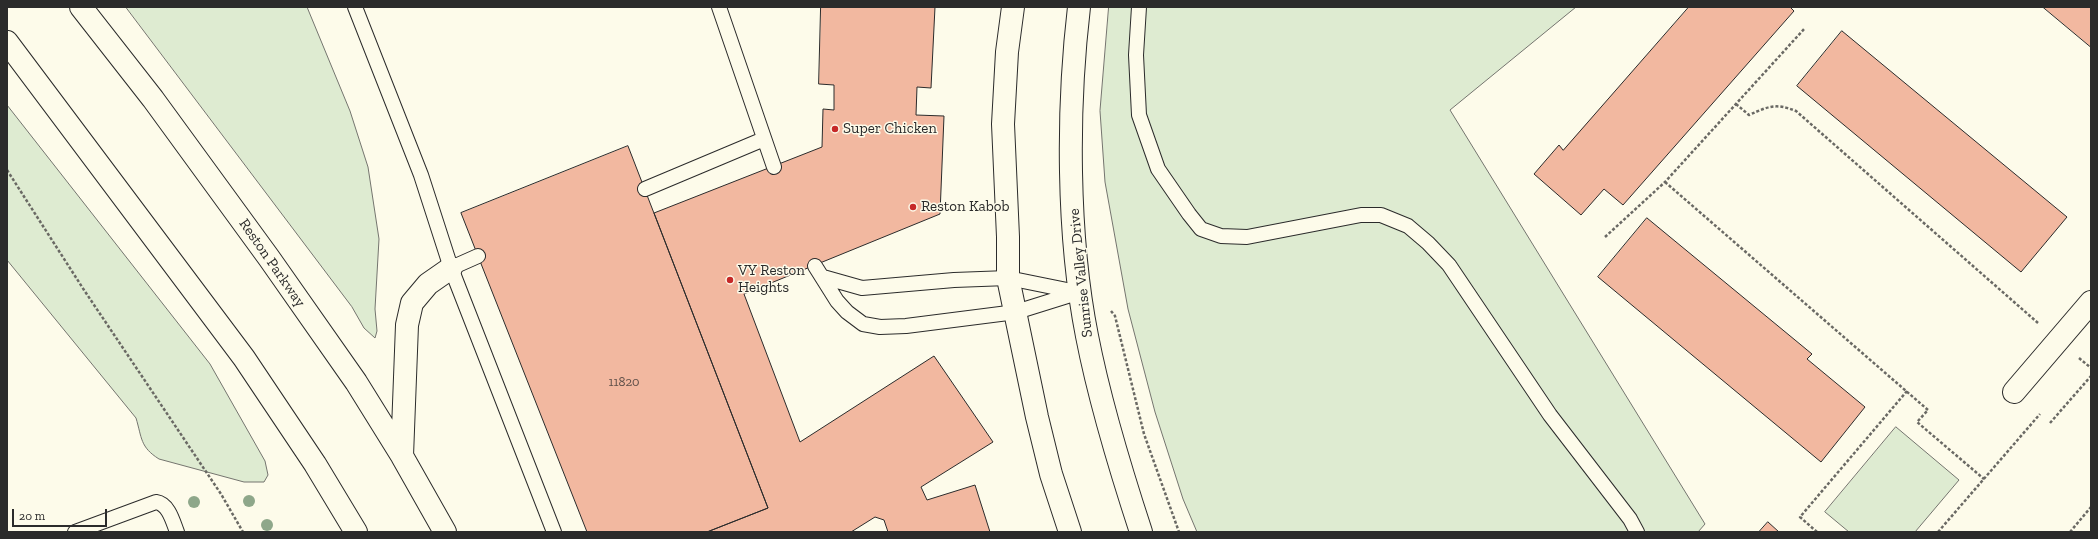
<!DOCTYPE html>
<style>
body{margin:0}
#map{position:relative;width:2098px;height:539px;overflow:hidden;background:#fdfbea;font-family:"Zilla Slab",serif}
canvas{display:block}
.frame{position:absolute;inset:0;border:8px solid #2b2b2b;pointer-events:none}
.scale{position:absolute;left:12px;top:509px;width:95px;height:18px;box-sizing:border-box;border:2px solid #2b2b2b;border-top:0;padding-left:5px;font-size:12px;line-height:14px;white-space:nowrap;color:#2b2b2b;-webkit-text-stroke:3px #fdfbea;paint-order:stroke}
</style>
<div id="map">
<canvas width="2098" height="539"></canvas>
<div class="frame"></div>
<div class="scale">20 m</div>
</div>
<script>
const context = document.querySelector('canvas').getContext('2d');
context.lineJoin = 'round';
function fill(path, color) {
  context.fillStyle = color;
  context.fill(path, 'evenodd');
}
function stroke(path, color, width, dash) {
  context.strokeStyle = color;
  context.lineWidth = width;
  context.lineCap = dash ? 'butt' : 'round';
  context.setLineDash(dash || []);
  context.stroke(path);
}
function write(font, color, halo, rows, align = 'center') {
  context.font = font + ' "Zilla Slab",serif';
  context.lineWidth = 3;
  context.setLineDash([]);
  context.textBaseline = 'middle';
  context.strokeStyle = halo;
  context.fillStyle = color;
  for (const [text, x, y, turn = 0] of rows) {
    context.save();
    context.translate(x, y);
    context.rotate((+turn || 0) * Math.PI / 180);
    context.textAlign = isNaN(turn) ? turn : align;
    if (halo) context.strokeText(text, 0, 0);
    context.fillText(text, 0, 0);
    context.restore();
  }
}
const green = new Path2D(`
 M126,7h181l43,104 18,56 11,72 -4,70 2,22 -2,7 -11,-10 -12,-21z
 M1109,7h467l-126,103 255,414 -7,8h-501l-14,-33 -28,-87 -27,-103 -23,-127 -5,-71z
 M7,105l203,259 55,97 3,14 -4,7h-20l-85,-23c-19,-12 -17,-21 -23,-41l-129,-158z
 M1896,427l63,53 -44,52h-66l-24,-20z`);
fill(green, '#deebd1');
stroke(green, '#74746e', 1);
const building = new Path2D(`
 M821,7h114l-4,81 -14,-1 -1,28 28,1 -4,98 -196,80 56,148 134,-86 59,86 -72,45 6,13 48,-15 15,47h-102l-4,-12 -9,-3 -24,15h-144l61,-24 -114,-295 168,-66 1,-38 11,1v-25l-15,-1z
 M1689,7h101l4,4 -171,194 -19,-16 -23,26 -47,-41 25,-29 4,5z
 M2043,7h48v40z
 M1842,31l225,186 -46,55 -224,-186z
 M628,146l140,362 -61,24h-120l-126,-319z
 M1647,218l165,136 -5,5 58,48 -44,55 -223,-185z
 M1768,522l11,10h-20z`);
fill(building, '#f2b8a0');
stroke(building, '#2b2b2b', 1);
const lane = new Path2D(`
 M355,7l66,168 30,93 103,264
 M719,7l55,160
 M1139,7l-3,48 3,60 19,54 31,45 12,15 20,7 26,1 114,-22h20l27,11 20,17 21,22 101,150 80,104 7,13
 M645,189l119,-50
 M815,266l22,35 10,11 16,12 17,3 26,-1 110,-14 64,-20
 M451,268l27,-12
 M823,277l39,11 92,-8 54,-2 69,14
 M75,532l81,-30c13,2 17,20 21,30`);
const street = new Path2D(`
 M2014,392l77,-90`);
const secondary = new Path2D(`
 M1013,7l-6,45 -4,72 5,113v41l29,139 14,57 19,58
 M1079,7c-12,102 -12,228 8,329 13,67 33,132 54,196`);
const primary = new Path2D(`
 M81,7l72,92 116,159 87,124 46,74 43,76
 M7,42l237,316 71,106 41,68
 M402,456l5,-131 5,-22 16,-19 23,-16`);
stroke(lane, '#2b2b2b', 16);
stroke(street, '#2b2b2b', 24);
stroke(secondary, '#2b2b2b', 24);
stroke(primary, '#2b2b2b', 24);
stroke(new Path2D(`
 M1736,104l13,11c20,-9 27,-12 47,-4l242,212
 M7,170l77,120 137,204 22,38
 M1665,182l263,228 -11,12 67,57
 M1605,237l60,-55 140,-154
 M1111,311l4,5 29,118 35,98
 M2079,358l12,10
 M2050,423l41,-47
 M1817,532l-17,-15 107,-126
 M1938,532l102,-118
 M2070,532l21,-25`), '#6a6964', 2.5, [3, 2]);
stroke(lane, '#fdfbea', 14);
stroke(street, '#fdfbea', 22);
stroke(secondary, '#fdfbea', 22);
stroke(primary, '#fdfbea', 22);
context.fillStyle = '#8ea78a';
for (const [x, y] of [
 [249,501],
 [194,502],
 [267,525]
]) {
  context.beginPath();
  context.arc(x, y, 6, 0, 2 * Math.PI);
  context.fill();
}
for (const [x, y, r, color] of [
 [835,129,4,"#c62828"],
 [913,207,4,"#c62828"],
 [730,280,4,"#c62828"]
]) {
  const dot = new Path2D();
  dot.arc(x, y, r, 0, 2 * Math.PI);
  context.fillStyle = color;
  context.fill(dot);
  stroke(dot, '#fdfbea', 1.5);
}
write('13px', '#5d4e48', null, [
 ["11820",624,382]
]);
write('15px', '#2b2b2b', '#fdfbea', [
 ["Super Chicken",843,129],
 ["Reston Kabob",921,207],
 ["VY Reston",738,271],
 ["Heights",738,288]
], 'left');
write('15px', '#2b2b2b', '#fdfbea', [
 ["Reston Parkway",272,263,55],
 ["Sunrise Valley Drive",1081,273,-96]
]);
</script>
